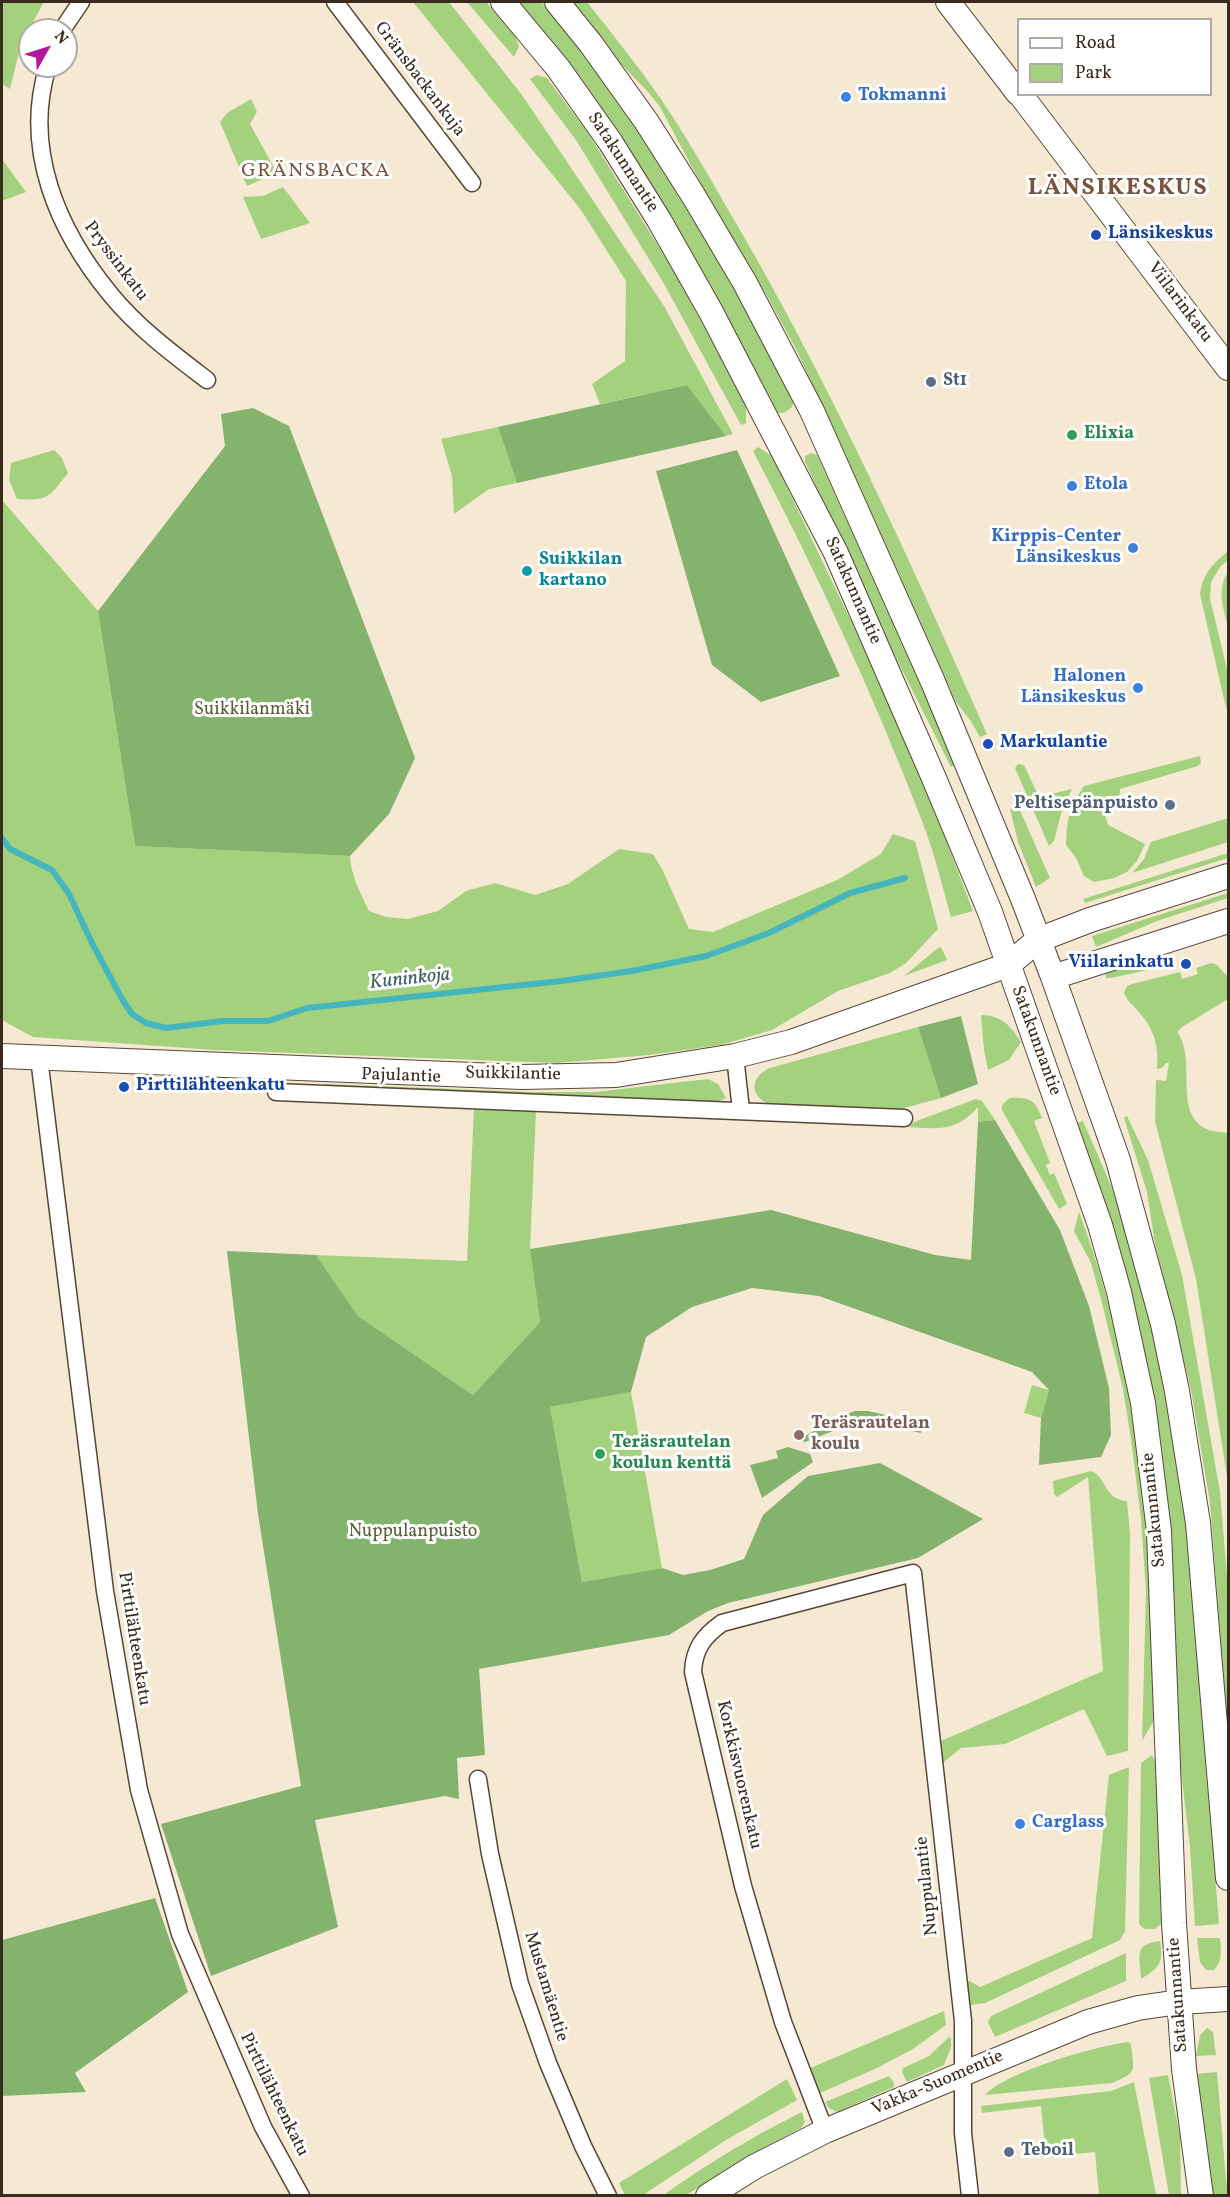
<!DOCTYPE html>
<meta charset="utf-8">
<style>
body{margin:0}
#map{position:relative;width:1230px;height:2197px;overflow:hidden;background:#f6e9d3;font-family:Vollkorn,serif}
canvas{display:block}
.frame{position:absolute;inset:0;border:3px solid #3b2a1e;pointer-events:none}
.legend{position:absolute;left:1017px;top:18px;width:195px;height:78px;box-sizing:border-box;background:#fff;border:2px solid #b1aaa5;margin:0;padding:8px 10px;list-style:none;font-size:18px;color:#3b2a1e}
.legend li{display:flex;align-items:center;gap:12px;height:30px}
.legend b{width:30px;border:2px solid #b1aaa5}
.north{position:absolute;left:18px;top:18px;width:60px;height:60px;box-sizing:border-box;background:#fff;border:2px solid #b1aaa5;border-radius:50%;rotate:51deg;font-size:16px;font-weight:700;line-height:24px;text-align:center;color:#3b2a1e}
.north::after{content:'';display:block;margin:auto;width:21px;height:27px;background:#b5179e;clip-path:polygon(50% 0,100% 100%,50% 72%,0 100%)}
</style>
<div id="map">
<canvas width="1230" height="2197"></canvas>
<div class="frame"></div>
<ul class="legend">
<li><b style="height:8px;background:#fff"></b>Road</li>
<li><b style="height:16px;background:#a4d17e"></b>Park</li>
</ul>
<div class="north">N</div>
</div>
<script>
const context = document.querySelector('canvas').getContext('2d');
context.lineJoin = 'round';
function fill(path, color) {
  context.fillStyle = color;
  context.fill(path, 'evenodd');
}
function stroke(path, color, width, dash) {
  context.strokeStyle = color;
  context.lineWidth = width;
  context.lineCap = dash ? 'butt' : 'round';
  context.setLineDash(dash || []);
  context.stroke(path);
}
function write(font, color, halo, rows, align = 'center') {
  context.font = font + ' Vollkorn,serif';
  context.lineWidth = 6;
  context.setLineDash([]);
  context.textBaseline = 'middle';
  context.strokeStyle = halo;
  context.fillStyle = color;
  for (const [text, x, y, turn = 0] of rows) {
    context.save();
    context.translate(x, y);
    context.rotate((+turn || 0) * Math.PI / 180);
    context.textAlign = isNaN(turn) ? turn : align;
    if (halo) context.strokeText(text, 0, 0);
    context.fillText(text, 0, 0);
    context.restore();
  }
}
fill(new Path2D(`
 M2,2h42l-23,42 -11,45 -8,-5z
 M413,2h36l73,93 142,211 69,128 -7,2 -39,-51 -87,19 -8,-20 33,-23 1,-80 -45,-71z
 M467,2h19l29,33 4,12 -5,10z
 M516,2h26l43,54 51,71 105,171 53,102 -2,7 -8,6h-6l-55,-103z
 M572,2h15c25,31 50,63 74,97 31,46 58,95 86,143 91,159 166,325 240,492l-7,3 -10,-17 -14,-18 -159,-351 -32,-59 -63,-106 -42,-79 -11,-14 -32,-33z
 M537,75l10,3 41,55 87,140 71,132v18l-5,2 -78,-143 -87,-142 -46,-61z
 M251,99l6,13 -7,12 27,49 -30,13 -27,-64 7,-9z
 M2,159l24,33 -24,9z
 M283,187l27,36 -49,16 -18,-42 20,-1z
 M498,427l19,56 -28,6 -35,25 -2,-38 -11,-37z
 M758,447l14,9 101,211 65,152 35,92 -22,6c-9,-32 -17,-65 -29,-96 -49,-127 -106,-250 -169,-370z
 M54,450l8,8 6,15c-19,24 -19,28 -51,26l-8,-19 2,-17z
 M811,453l6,2 140,309 -6,3 -58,-115 -88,-190v-6z
 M2,500l96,111 37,235 215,10c1,20 10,36 19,55l17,6 22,2 30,-8 28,-20 29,-8 40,12 33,-11 51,-35 34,5 10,17 26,58 24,3 124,-52 44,-26 12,-20 22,7 23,88 -32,34 -16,10 -52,18 -66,39 -51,15 -72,10 -93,8 -342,-13 -181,-13 -31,-17z
 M1228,551v9l-8,7 -9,15 -1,17 18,74v37l-2,-2 -26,-114c3,-21 13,-30 28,-43z
 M1228,572l-1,32 1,24c-4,-19 -12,-38 0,-56z
 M1200,756l1,7 -3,3 -78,23 -1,12 -16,8 5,16 37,19 -8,17 -10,11 -13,6 -20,4 -10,-6 -8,-18 -10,-13c1,-27 3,-36 18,-59z
 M1018,764l6,1 15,32 33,-8 -9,17 -9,35 -5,5 -34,-78z
 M1018,806l32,72 -14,9 -18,-45 -8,-33z
 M1228,818v24l-96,31 12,-14 7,-17z
 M1228,853v5l-143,45 -2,-4z
 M1228,893v5l-71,23 -61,26 -4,-11z
 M941,947l6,13 -43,16 34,-28z
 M1168,959l2,6 -59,13h-5l-1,-4 4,-2z
 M1211,963l6,2 11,12v22l-46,28 -5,5c21,27 -6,84 32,98 6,2 13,2 19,3v350l-32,-204 -41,-158 1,-41 10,1 3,-18h-3l-4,5 -5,1c2,-23 -3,-40 -18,-57 -6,-7 -12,-11 -15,-19l3,-7 5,-2 48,-12 2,7 16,-5 -2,-6z
 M981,1015c20,0 30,11 40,27l-12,18 -21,10 -4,-20z
 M918,1027l23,71 -40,11 -132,-5c-21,-9 -18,-28 1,-36z
 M708,1079l10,5 8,14 -11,5 -389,-13v-6l207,8h62z
 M1010,1098c20,-1 25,2 32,20l-8,3 16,42 -4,2 4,10 4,-2 13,31 -8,5 -57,-99v-5z
 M976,1099l6,2 13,19 -17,2v-15c-22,25 -40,22 -70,20l6,-5z
 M474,1108l62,3 -6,138 10,73 -67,73 -115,-79 -42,-61 151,6z
 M1127,1116l21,44 34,115 38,217 8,96v143l-18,-228 -19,-113 -36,-146 -8,-52 -23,-74z
 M1083,1121l33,76 11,36 18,67 22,95 19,126 33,403 -24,2 -5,-79 -9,-76 -11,-250 -7,-62 -19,-108 -10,-46 -57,-182z
 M1079,1212c37,99 57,201 67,306 7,63 7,128 10,191l-3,13 -11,19 4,-150 -5,-72 -10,-80 -8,-50 -21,-86 -11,-40 -17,-32z
 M1032,1385l17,5 -8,28 -17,-5z
 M631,1392l31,176 -80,14 -32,-175z
 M1091,1471c17,7 12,28 36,30l3,34 -2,216 -21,5 -23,-47 -79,35 -44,4 -18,15 -2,-22 162,-70 -15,-194 -31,20 -3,-3 -1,-13z
 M1152,1755l4,8 5,161 -6,5h-11l-5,-5 2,-161z
 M1129,1767l-4,164 -5,9 -135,63 -15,2 -3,-3 -2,-20 5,-1 10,6 112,-49 17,-163z
 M1197,1938h23c1,11 3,23 -6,32h-8l-6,-8z
 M1160,1941c4,22 -1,27 -19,38 -1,-23 -8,-35 19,-38z
 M1126,1953v28l-131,56 -7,-15 3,-6z
 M944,2011l2,14 -33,24 -36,19 -57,25 -12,-24z
 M1207,2028l6,4 3,23 -20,1 4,-21z
 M949,2037l2,1v10l-7,17 -37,17 -5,-10 1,-4 26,-12z
 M1128,2042l3,2c3,28 7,28 -19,39l-127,12c21,-23 110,-49 143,-53z
 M1217,2072l9,108 2,15h-16l-16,-121z
 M1168,2075l12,61 1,59h-12l-20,-117z
 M889,2076l5,7v4l-57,25 -8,-4 -4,-6z
 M787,2079l10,21 -71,40 -83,55h-18l-6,-12z
 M1134,2082l22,113h-57l-4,-43 -49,5 -5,-51 -59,7 -1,-7 130,-15z
 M802,2112l3,10 -4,6 -32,17 -83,50 -24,1c45,-32 91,-60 140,-84z`), '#a4d17e');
fill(new Path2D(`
 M687,385l39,51 -209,47 -19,-56z
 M253,408l36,18 126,332 -26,56 -39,42 -215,-10 -37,-235 127,-165 -4,-32z
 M737,450l103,226 -79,26 -49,-37 -56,-194z
 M961,1016l17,68 -37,14 -23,-71z
 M995,1120l65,110 29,76 20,82 2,47 -10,22 -62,8 2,-47 8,-28 -17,-18 -213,-76 -67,-8 -60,19 -46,30 -15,55 -81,15 32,175 80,-14 21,7 27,-5 34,-11 19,-44 45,-39 72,-13 103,56 -65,39 -190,45 -20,8 -39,24 -190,34 6,86 -28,3 2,41 -14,-3 -130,24 23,107 -127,49 -50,-152 140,-38 -43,-272 -31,-263 89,4 42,61 115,79 67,-73 -10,-73 241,-39 164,45 36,5 7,-138z
 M855,1411h13l54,12 -1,10 -60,-13 -56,22 -6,-2 34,-21z
 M788,1447l22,7 3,8 -51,36 -12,-33 28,-7 -2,-7z
 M155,1898l33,94 -113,81 11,19 -84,4v-156z`), '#83b36d');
stroke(new Path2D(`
 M2,838l8,11 42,21 17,24 23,49 30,56 10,15 14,9 20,5 56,-7h46l39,-13 254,-27 71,-10 74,-15 63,-23 81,-40 55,-15`), '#45b5be', 6);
const street = new Path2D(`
 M335,2l137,181
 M62,30l19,-28
 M48,66c-26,83 10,165 63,229 27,33 62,59 96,85
 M735,1056l6,54
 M39,1058l66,533 34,199 41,144 83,193 38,69
 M276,1092l628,26
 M478,1779l12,75 30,130 28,79 35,83 25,50
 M825,2131l-42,-109 -40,-136 -50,-214c1,-24 11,-36 29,-49l191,-50 50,448v112l7,63`);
const secondary = new Path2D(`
 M503,2l55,66 53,75 48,77 52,92 125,241 97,223 57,136 110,313 19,67 24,111 16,128 15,392 10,146 17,127
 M557,2l34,42 55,77 47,74 52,88 67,128 121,271 90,217 30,78 65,183 45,164 14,67 21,132 30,355
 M948,2l70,91
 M1020,94l208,274
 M1053,977l175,-56
 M2,1056l520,21 94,-2 119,-19 56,-14 217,-77 30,-25 52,-20 138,-44
 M708,2196l46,-29 71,-36 263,-109 50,-14 41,-6 49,-3`);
stroke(street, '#574739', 19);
stroke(secondary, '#574739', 26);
stroke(street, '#fff', 16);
stroke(secondary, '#fff', 24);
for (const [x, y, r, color] of [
 [846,97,6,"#3f7fe0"],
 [1096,235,6,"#1a4fb4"],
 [931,382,6,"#5c6f8a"],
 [1072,435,6,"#2e9e5b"],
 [1072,486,6,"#3f7fe0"],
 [1133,548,6,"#3f7fe0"],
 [527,571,6,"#0f9aa8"],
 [1138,688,6,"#3f7fe0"],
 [988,744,6,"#1a4fb4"],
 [1170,805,6,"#5c6f8a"],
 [1186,964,6,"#1a4fb4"],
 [124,1087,6,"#1a4fb4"],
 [799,1435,6,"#8d6e63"],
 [600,1454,6,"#2e9e5b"],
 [1020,1824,6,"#3f7fe0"],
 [1009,2152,6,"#5c6f8a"]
]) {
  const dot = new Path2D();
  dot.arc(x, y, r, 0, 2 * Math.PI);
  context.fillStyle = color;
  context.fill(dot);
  stroke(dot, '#fff', 2);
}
write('18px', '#3b2a1e', '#fff', [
 ["Gränsbackankuja",419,80,53],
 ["Satakunnantie",622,163,57],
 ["Pryssinkatu",115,262,53],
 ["Viilarinkatu",1179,303,53],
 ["Satakunnantie",852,591,66],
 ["Satakunnantie",1035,1041,70],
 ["Suikkilantie",513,1075,1],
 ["Pajulantie",401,1077,2],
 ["Satakunnantie",1155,1510,-96],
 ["Pirttilähteenkatu",133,1639,81],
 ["Korkkisvuorenkatu",738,1775,77],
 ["Nuppulantie",928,1886,-96],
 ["Mustamäentie",545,1987,73],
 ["Satakunnantie",1179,1995,-94],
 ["Vakka-Suomentie",938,2084,-23],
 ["Pirttilähteenkatu",273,2095,64]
]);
write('bold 18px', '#366cbe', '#fff', [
 ["Tokmanni",858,97],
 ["Etola",1084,486],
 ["Kirppis-Center",1121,538,"right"],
 ["Länsikeskus",1121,559,"right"],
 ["Halonen",1126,678,"right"],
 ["Länsikeskus",1126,699,"right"],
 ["Carglass",1032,1824]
], 'left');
write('bold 18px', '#164399', '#fff', [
 ["Länsikeskus",1108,235],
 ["Markulantie",1000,744],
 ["Viilarinkatu",1174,964,"right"],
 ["Pirttilähteenkatu",136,1087]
], 'left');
write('bold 18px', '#4e5e75', '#fff', [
 ["St1",943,382],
 ["Peltisepänpuisto",1158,805,"right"],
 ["Teboil",1021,2152]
], 'left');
write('bold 18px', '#27864d', '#fff', [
 ["Elixia",1084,435],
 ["Teräsrautelan",612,1444],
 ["koulun kenttä",612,1465]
], 'left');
write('bold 18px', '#0d838f', '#fff', [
 ["Suikkilan",539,561],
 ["kartano",539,582]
], 'left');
write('18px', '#5a5c3b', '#fff', [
 ["Suikkilanmäki",252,711],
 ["Nuppulanpuisto",413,1533]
]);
write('bold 18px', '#785e54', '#fff', [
 ["Teräsrautelan",811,1425],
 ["koulu",811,1446]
], 'left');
context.letterSpacing = '1.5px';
write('20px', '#785340', '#fff', [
 ["GRÄNSBACKA",316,172]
]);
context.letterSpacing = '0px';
write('italic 20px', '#3f625e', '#fff', [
 ["Kuninkoja",410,980,-6]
]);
context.letterSpacing = '1.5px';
write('bold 24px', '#785340', '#fff', [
 ["LÄNSIKESKUS",1118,190]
]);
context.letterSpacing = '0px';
</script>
